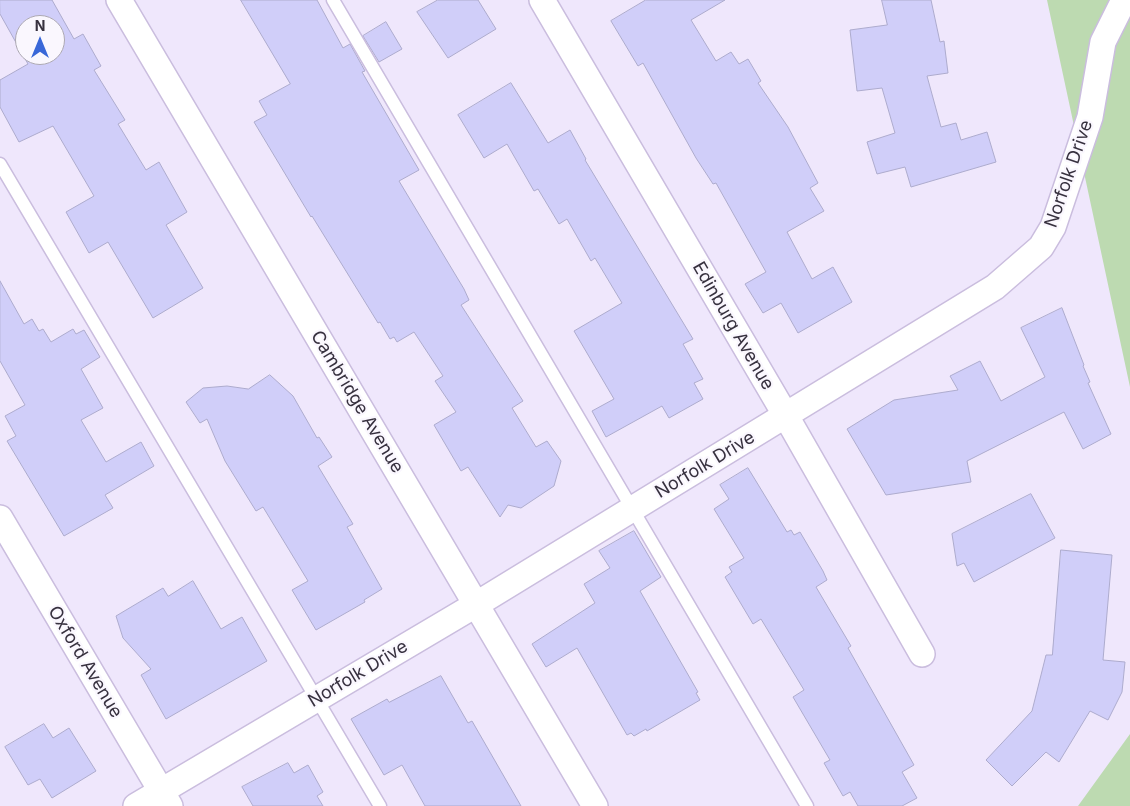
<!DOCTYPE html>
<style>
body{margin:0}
#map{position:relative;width:1130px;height:806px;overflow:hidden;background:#efe7fc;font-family:Inter,sans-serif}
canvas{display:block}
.north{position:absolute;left:15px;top:15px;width:50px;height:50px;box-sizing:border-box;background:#faf7fe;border:1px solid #aca8b2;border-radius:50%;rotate:0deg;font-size:14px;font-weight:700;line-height:20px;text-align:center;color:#37313f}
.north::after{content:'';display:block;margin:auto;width:18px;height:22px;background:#3967d8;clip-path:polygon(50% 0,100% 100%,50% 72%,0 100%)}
</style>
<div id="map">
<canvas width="1130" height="806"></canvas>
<div class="north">N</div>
</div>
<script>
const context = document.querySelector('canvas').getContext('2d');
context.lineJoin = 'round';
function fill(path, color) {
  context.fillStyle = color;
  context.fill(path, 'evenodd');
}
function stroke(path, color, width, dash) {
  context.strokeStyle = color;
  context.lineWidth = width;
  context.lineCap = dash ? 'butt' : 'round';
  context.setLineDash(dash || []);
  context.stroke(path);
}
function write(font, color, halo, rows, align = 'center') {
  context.font = font + ' Inter,sans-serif';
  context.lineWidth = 4.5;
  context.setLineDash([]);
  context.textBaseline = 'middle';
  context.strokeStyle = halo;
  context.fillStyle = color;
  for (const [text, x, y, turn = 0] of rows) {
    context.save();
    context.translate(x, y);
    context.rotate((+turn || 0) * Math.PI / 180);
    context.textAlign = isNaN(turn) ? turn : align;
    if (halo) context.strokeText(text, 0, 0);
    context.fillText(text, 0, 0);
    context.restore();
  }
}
fill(new Path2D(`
 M1047,0h83v387z
 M1130,734v72h-52z`), '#bddab1');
const building = new Path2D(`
 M0,0h52l22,39 9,-5 18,32 -7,4 31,50 -7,4 28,46 13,-8 28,50 -21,13 37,63 -50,30 -45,-76 -19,11 -23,-41 28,-16 -41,-70 -34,16 -19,-35v-27l28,-16 -28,-50zM25,25h30v30h-30z
 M241,0h76l26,48 7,-4 15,27 -3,1 57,98 -20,11 65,108 5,11 -8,5 62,96 -11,7 24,39 11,-6 14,20 -7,25 -33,22 -13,-3 -8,12 -32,-50 -7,4 -27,-46 22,-13 -21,-31 8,-5 -29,-44 -17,10 -3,-5 -4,2 -10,-17 -2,1 -66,-107 -1,1 -57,-95 13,-7 -8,-14 31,-17z
 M438,0h40l18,29 -48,29 -31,-46z
 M646,0h79l-34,20 25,41 15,-9 8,12 9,-5 13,22 -3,2 30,44 30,56 -8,5 14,23 -37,21 25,47 21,-12 19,35 -54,31 -17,-30 -18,10 -18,-29 21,-12 -50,-89 -3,1 -17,-26 -53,-95 -5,3 -27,-45z
 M882,0h49l9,42 4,-1 4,32 -21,3 14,51 15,-4 5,17 26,-8 9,30 -85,25 -6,-20 -28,7 -10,-32 28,-9 -13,-45 -25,3 -7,-61 37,-5z
 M386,22l16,27 -23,13 -16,-26z
 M511,83l37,60 22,-13 16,29 -1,1 108,179 -10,5 20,35 -9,4 9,16 -34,19 -7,-12 -56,31 -14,-26 22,-12 -40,-68 48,-28 -27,-45 -4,3 -24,-42 -8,5 -21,-35 -4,2 -27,-47 -23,14 -26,-43z
 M0,281l24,43 8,-5 7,12 4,-2 8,13 22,-13 3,5 8,-4 16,27 -19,12 22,39 -22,12 25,42 35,-20 13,24 -49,29 8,13 -49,28 -57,-95 9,-5 -11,-20 20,-11 -25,-44z
 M1062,308l22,57 -1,1 7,16 -2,1 23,51 -28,15 -19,-37 -97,49 4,21 -85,13 -39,-66 47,-29 64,-10 -8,-14 30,-15 21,40 44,-24 -24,-49z
 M270,375l23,21 24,42 2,-1 13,20 -14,9 35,58 -6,3 35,62 -18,11 1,2 -49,28 -24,-40 16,-9 -45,-74 -7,4 -31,-50 -18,-42 -7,4 -14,-21 17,-14 24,-2 21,3z
 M748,468l39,64 4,-2 3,5 6,-3 23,39 4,9 -11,7 35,59 -3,2 66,117 -12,7 15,26 -15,8h-44l-8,-14 -7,4 -19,-33 6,-3 -37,-63 11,-7 -43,-71 -8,5 -28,-47 7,-5 -3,-5 15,-9 -30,-49 15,-10 -9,-14z
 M1031,494l24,44 -81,44 -10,-19 -7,3 -5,-32z
 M634,531l27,46 -21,14 58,101 -2,1 4,7 -53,31 -1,-2 -12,7 -3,-3 -4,2 -50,-87 -31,19 -14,-23 63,-41 -11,-19 26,-16 -11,-17z
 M1061,550l51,5 -9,105 22,2 -3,30 -14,28 -18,-9 -31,51 -13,-10 -34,34 -26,-26 46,-49 14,-56h6z
 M193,581l28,48 21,-12 25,44 -101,58 -25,-44 10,-6 -28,-31 -7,-22 47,-28 5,8z
 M441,676l27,47 4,-2 49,85h-96l-23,-41 -18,10 -33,-56 36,-20 2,3z
 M44,724l9,14 16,-10 27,43 -44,27 -12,-19 -12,6 -23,-38z
 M288,763l6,10 14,-8 15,27 -6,4 6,10h-70l-11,-19z`);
fill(building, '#d0cef9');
stroke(building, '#adabcd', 1);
const service = new Path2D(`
 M333,0l474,806
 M0,164l380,642`);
const minor = new Path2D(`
 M119,0l476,806
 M542,0l244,416 136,238
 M0,518l170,288
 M136,806l341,-202 518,-317 46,-40 12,-20 37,-110 13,-75 21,-42`);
stroke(service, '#cabdde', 15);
stroke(minor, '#cabdde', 28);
stroke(service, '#fff', 12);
stroke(minor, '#fff', 25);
write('18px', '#37313f', '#faf7fe', [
 ["Norfolk Drive",1069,174,-71],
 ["Edinburg Avenue",733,326,60],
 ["Cambridge Avenue",357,402,59],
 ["Norfolk Drive",705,465,-31],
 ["Oxford Avenue",85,662,59],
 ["Norfolk Drive",358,674,-31]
]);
</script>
